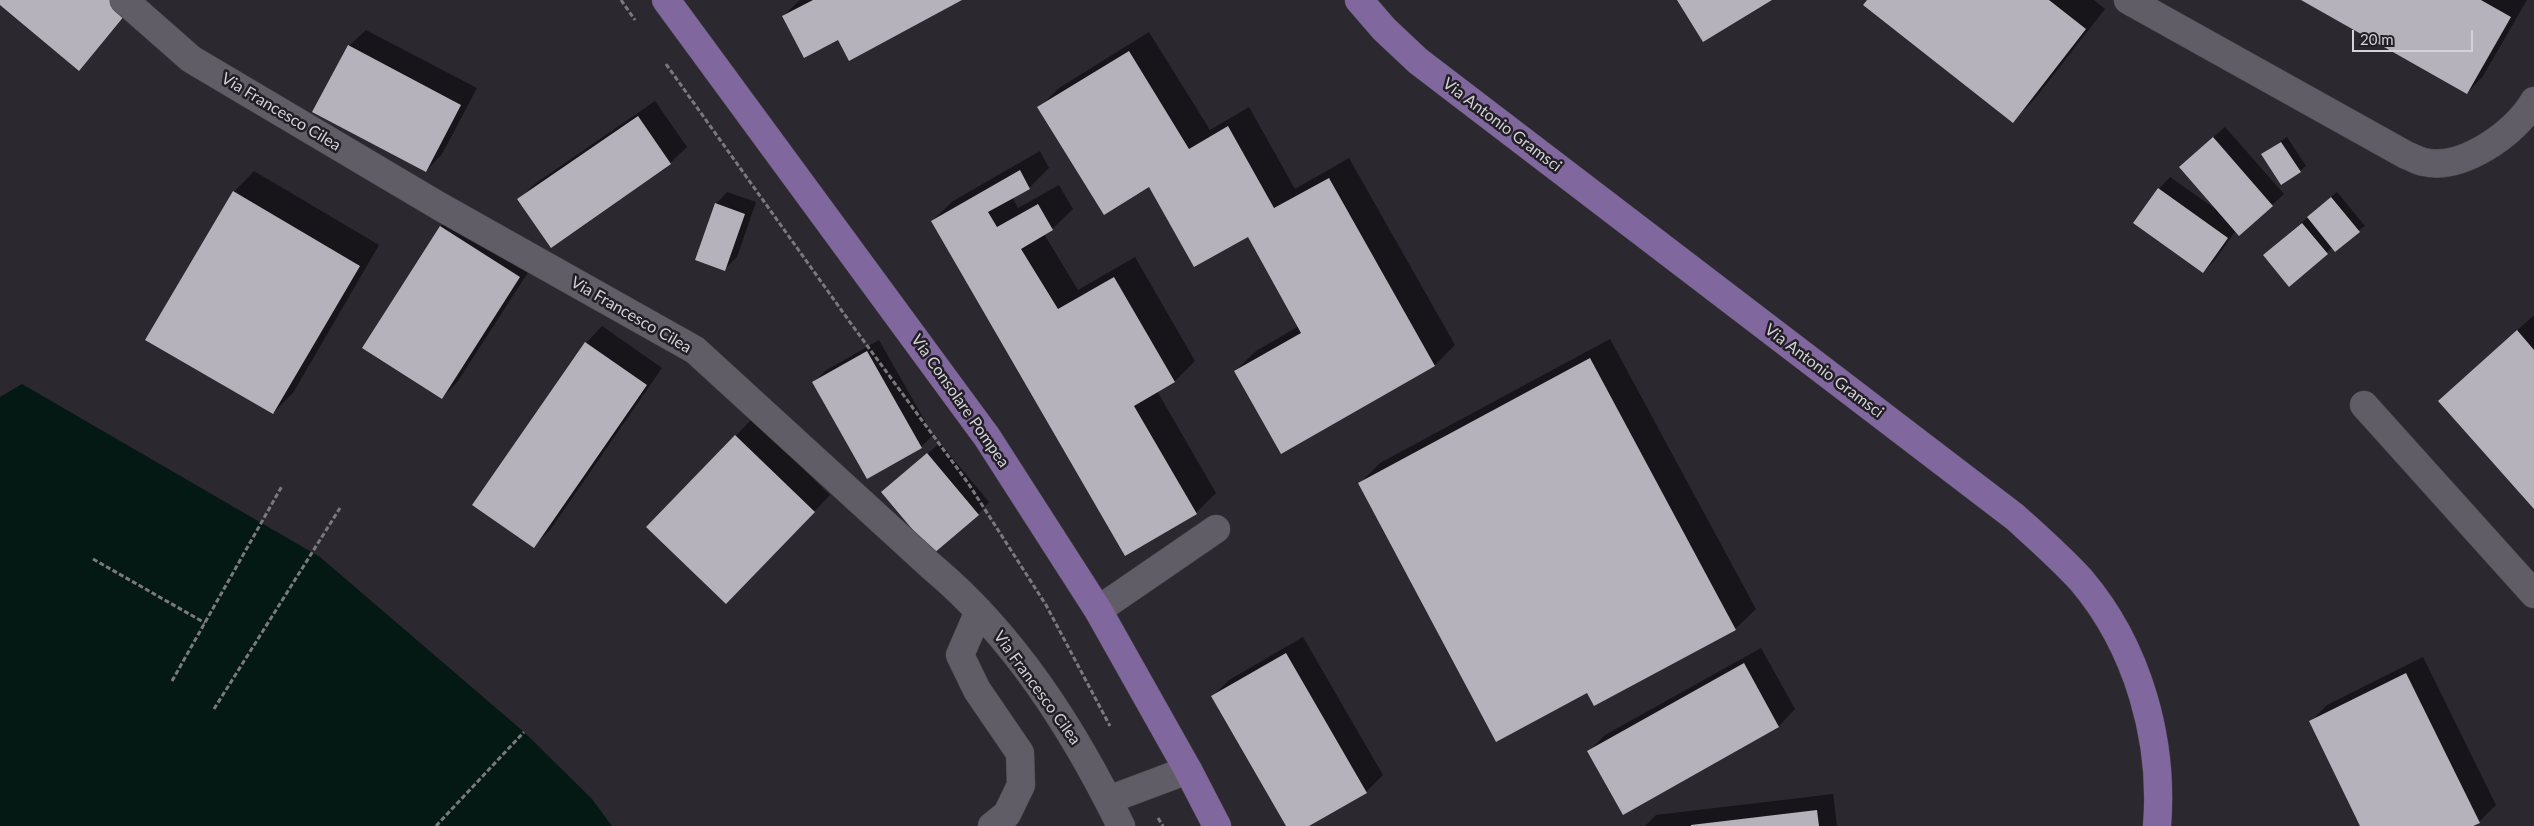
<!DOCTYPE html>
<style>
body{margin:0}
#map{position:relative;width:2534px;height:826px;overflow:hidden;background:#2b282f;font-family:Lato,sans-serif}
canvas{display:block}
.scale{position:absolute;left:2352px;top:30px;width:121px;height:22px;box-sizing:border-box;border:2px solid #d4d2d6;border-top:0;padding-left:6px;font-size:15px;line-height:18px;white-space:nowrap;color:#d4d2d6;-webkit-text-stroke:4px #211e25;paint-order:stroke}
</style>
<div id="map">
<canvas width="2534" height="826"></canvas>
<div class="scale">20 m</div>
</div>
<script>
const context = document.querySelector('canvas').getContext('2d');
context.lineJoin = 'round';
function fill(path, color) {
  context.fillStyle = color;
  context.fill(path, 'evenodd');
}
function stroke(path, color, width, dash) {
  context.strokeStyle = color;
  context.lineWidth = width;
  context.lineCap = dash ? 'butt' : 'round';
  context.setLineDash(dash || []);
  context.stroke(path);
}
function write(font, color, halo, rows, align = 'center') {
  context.font = font + ' Lato,sans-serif';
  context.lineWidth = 5;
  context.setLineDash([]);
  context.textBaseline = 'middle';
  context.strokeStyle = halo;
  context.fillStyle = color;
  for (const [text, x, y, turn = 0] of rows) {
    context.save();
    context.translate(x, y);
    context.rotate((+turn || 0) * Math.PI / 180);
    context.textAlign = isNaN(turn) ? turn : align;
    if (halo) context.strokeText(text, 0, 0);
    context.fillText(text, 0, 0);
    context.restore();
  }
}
fill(new Path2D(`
 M22,384l298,173 204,175 68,67 20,27h-612v-429z`), '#041914');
fill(new Path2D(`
 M0,0h139l-60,69 -79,-66z
 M800,0h160l-121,38 -56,-22z
 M1869,0h225l11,9 -72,92 -20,20z
 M2303,0h224l-44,76 -16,17z
 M366,30l111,58 -35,66 -16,17 -77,-125z
 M1149,32l61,98 39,-23 46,82 54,-31 106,187 -20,20 -200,6 21,-20 43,-25 -51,-91 -98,-50 -111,-77 20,-20z
 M655,101l32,46 -17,16 -151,36 17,-16z
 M2225,127l59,67 -12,11 -36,25 -21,30 -12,12 -44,-83 11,-12 47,33 -37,-43z
 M2287,137l19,29 -6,5 -38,-17z
 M1040,151l9,17 -20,20 -17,9 6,11 41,-23 14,24 -21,20 -8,5 34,56 57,-33 60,104 -20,20 -18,10 59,102 -20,20 -264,-292 21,-20z
 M254,171l125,74 -86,148 -20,20 -39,-221z
 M727,192l29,10 -19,55 -12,12 -9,-65z
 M2337,192l28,34 -32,21 -44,38 -25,-30z
 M458,210l78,50 -78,121 -16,17 -78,-50 77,-122z
 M2534,315v192l-94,-106z
 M602,326l60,42 -112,162 -16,16 52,-203z
 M1610,339l146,270 -21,20 -141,75 -7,-12 -227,-209 20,-20z
 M879,340l54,95 -12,12 -108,-64 12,-12z
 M752,419l78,76 -87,91 -95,-59z
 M940,443l49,59 -11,12 -83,-33z
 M1303,637l80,138 -17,17 -59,34h-20l-75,-129 17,-17z
 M1761,648l34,61 -16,17 -156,87 -35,-61 17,-17z
 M2423,657l73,148 -17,17 -8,4h-109l-52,-104 17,-17z
 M1833,794l4,32h-192l11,-11z`), '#0007');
fill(new Path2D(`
 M0,0h119l11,9 -51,62 -79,-66z
 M813,0h149l-113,61 -11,-21 -34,18 -22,-42z
 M1677,0h95l-69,42z
 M1867,0h182l37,29 -73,94 -150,-118z
 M2301,0h180l30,17 -44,77z
 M348,45l113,60 -35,67 -114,-60z
 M1129,51l60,98 39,-23 46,82 55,-30 106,188 -154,88 -47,-83 67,-38 -53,-96 -54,30 -45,-80 -45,28 -67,-108z
 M638,116l33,48 -120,84 -34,-49z
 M2213,137l60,69 -34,30 -60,-69z
 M2281,142l20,30 -20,13 -20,-31z
 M1020,170l10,19 -42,23 9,15 41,-23 15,26 -32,19 37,60 56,-32 61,105 -41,24 63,108 -72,42 -194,-335z
 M2158,188l70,50 -25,35 -70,-50z
 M233,191l127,75 -87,148 -128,-74z
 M2331,197l29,35 -25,20 -28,-35z
 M715,203l30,11 -20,57 -30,-11z
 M2302,223l26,31 -39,33 -26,-32z
 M440,226l80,51 -78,122 -80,-51z
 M2517,330l17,20v159l-96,-108z
 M585,342l62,43 -113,163 -62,-43z
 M867,351l55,97 -55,31 -55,-97z
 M1590,358l146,272 -142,76 -7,-13 -91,49 -138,-259z
 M735,435l80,77 -89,92 -80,-77z
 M927,453l52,62 -46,39 -52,-62z
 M1286,653l81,140 -58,33h-23l-75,-130z
 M1744,663l35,64 -156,88 -36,-64z
 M2406,673l74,150 -7,3h-113l-51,-105z
 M1817,810l2,16h-128v-1z`), '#b5b2bb');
const minor = new Path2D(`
 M124,0l67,59 248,147 256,144 236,216c83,69 143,164 190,260
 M2128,0l278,155c6,2 12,6 18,7 38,9 92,-29 110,-61
 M2364,405l170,189
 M1098,610l118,-81
 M979,611l-19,44 17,35 43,63 1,32 -14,29 -15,12
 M1108,800l80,-30`);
const major = new Path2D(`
 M666,0l321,437 111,173 90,160 29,56
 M1359,0l25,29 34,32 597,456c22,20 45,40 66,63 57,67 83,160 76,246`);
stroke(minor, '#454349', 29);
stroke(major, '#454349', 29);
stroke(new Path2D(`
 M621,0l14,20
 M666,64l186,261 116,158 78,122 64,121
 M93,559l112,64
 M172,681l110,-195
 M214,709l126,-201
 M1158,818l5,8
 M436,826l88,-94`), '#7b797e', 3, [5, 2.5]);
stroke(minor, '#615d66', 28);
stroke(major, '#80689e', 28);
write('16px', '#d4d2d6', '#211e25', [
 ["Via Francesco Cilea",281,112,31],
 ["Via Antonio Gramsci",1502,125,37],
 ["Via Francesco Cilea",631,315,30],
 ["Via Antonio Gramsci",1824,371,37],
 ["Via Consolare Pompea",960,401,55],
 ["Via Francesco Cilea",1037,688,54]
]);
</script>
